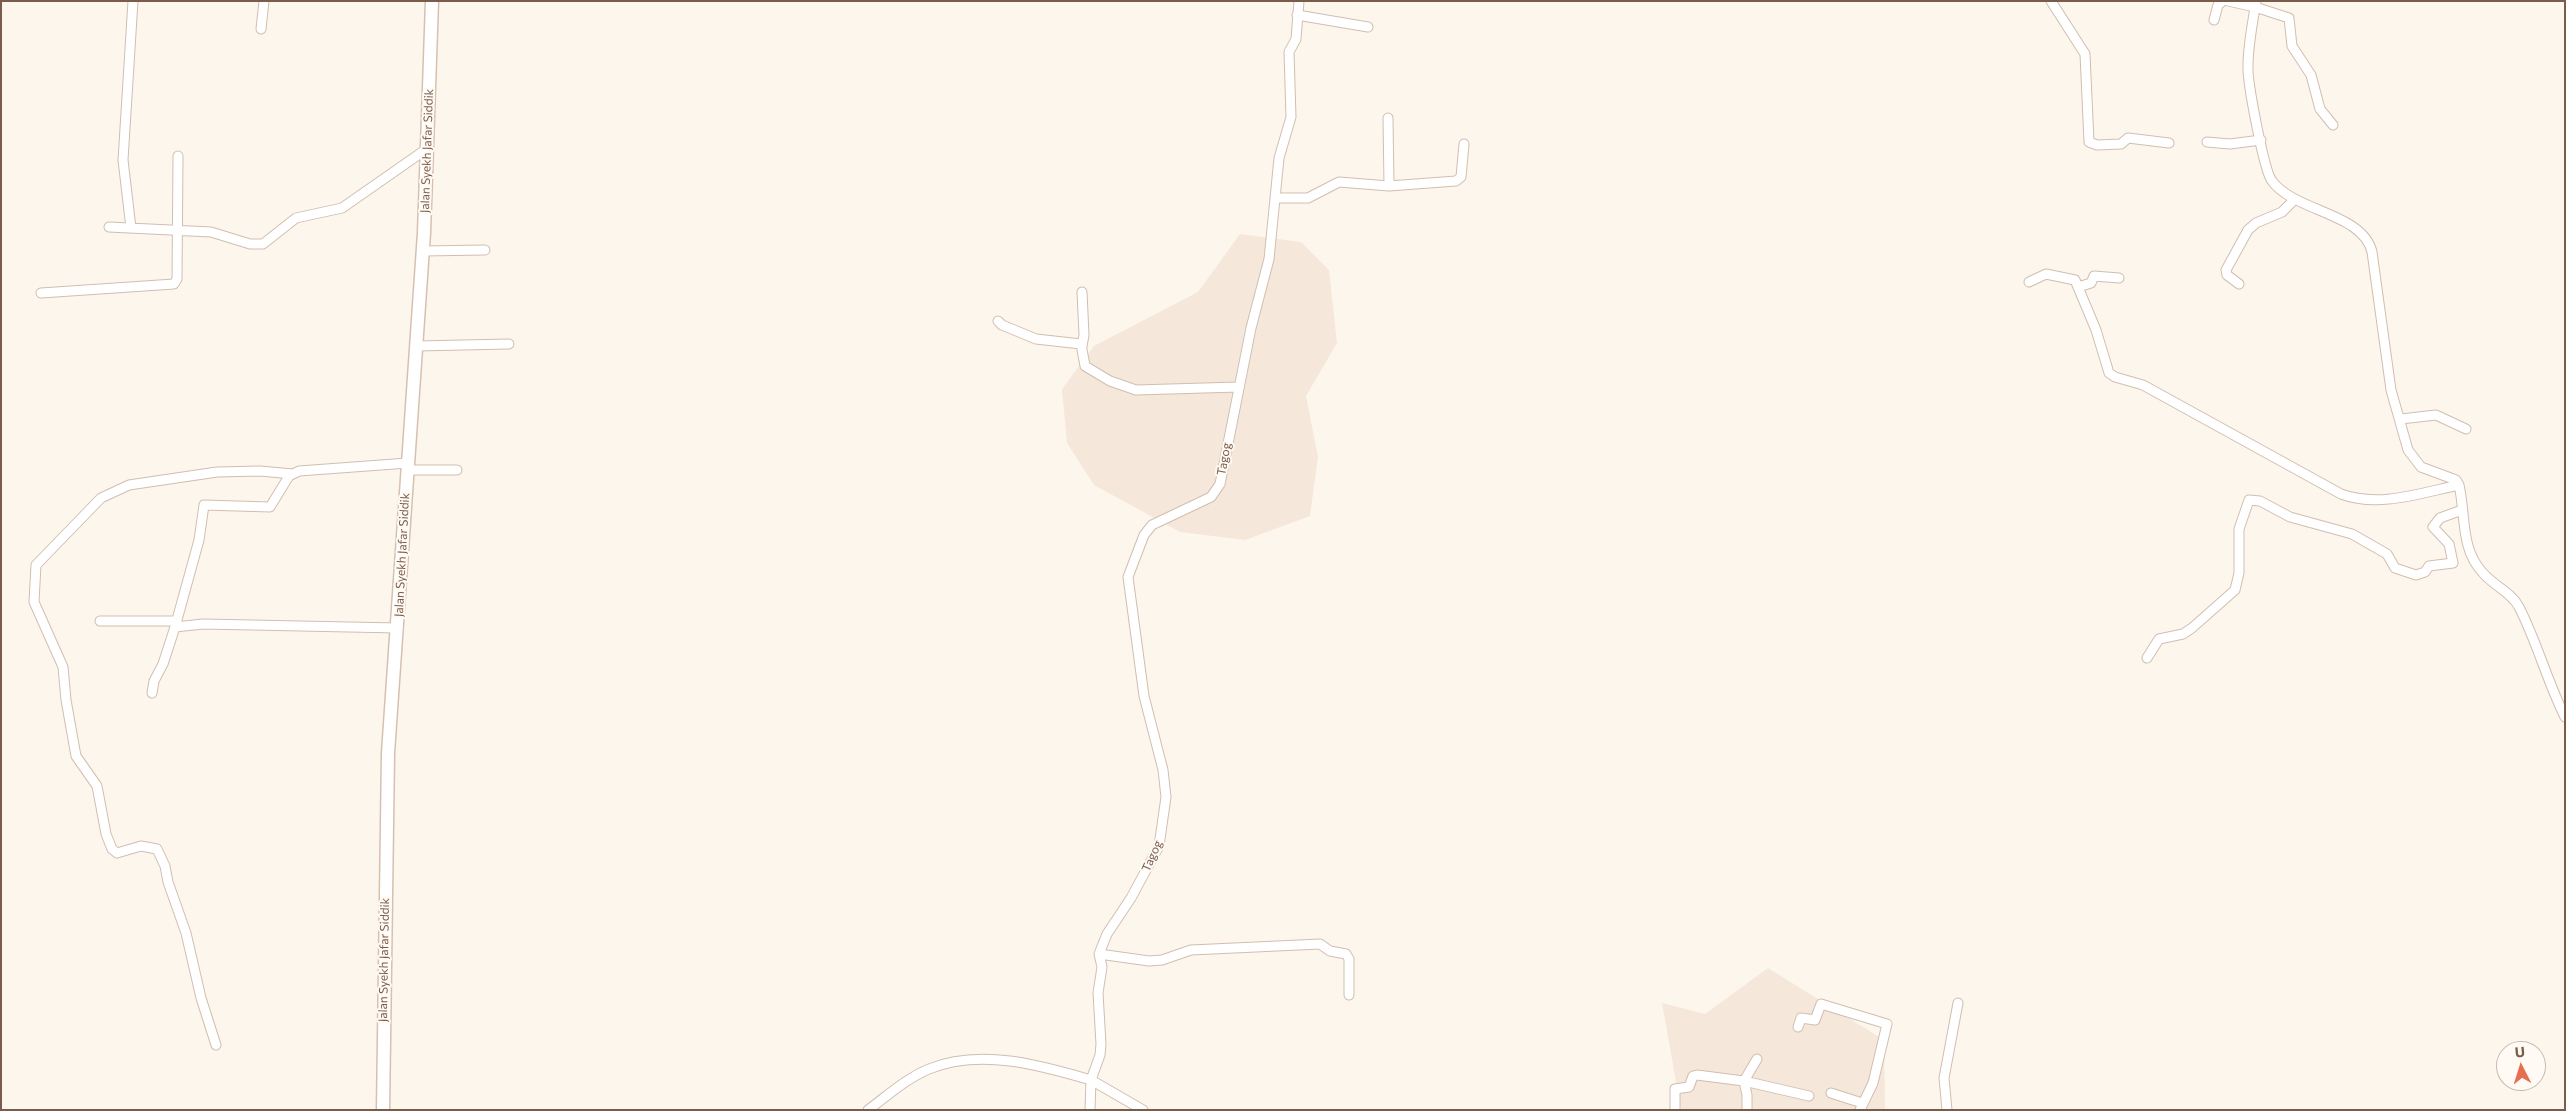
<!DOCTYPE html>
<style>
body{margin:0}
#map{position:relative;width:2566px;height:1111px;overflow:hidden;background:#fdf6ec;font-family:Commissioner,sans-serif}
canvas{display:block}
.frame{position:absolute;inset:0;border:2px solid #7a5c4d;pointer-events:none}
.north{position:absolute;left:2496px;top:1041px;width:50px;height:50px;box-sizing:border-box;background:#fffaf3;border:1px solid #cabbb1;border-radius:50%;rotate:355deg;font-size:14px;font-weight:700;line-height:20px;text-align:center;color:#7a5c4d}
.north::after{content:'';display:block;margin:auto;width:18px;height:22px;background:#e76f51;clip-path:polygon(50% 0,100% 100%,50% 72%,0 100%)}
</style>
<div id="map">
<canvas width="2566" height="1111"></canvas>
<div class="frame"></div>
<div class="north">U</div>
</div>
<script>
const context = document.querySelector('canvas').getContext('2d');
context.lineJoin = 'round';
function fill(path, color) {
  context.fillStyle = color;
  context.fill(path, 'evenodd');
}
function stroke(path, color, width, dash) {
  context.strokeStyle = color;
  context.lineWidth = width;
  context.lineCap = dash ? 'butt' : 'round';
  context.setLineDash(dash || []);
  context.stroke(path);
}
function write(font, color, halo, rows, align = 'center') {
  context.font = font + ' Commissioner,sans-serif';
  context.lineWidth = 4;
  context.setLineDash([]);
  context.textBaseline = 'middle';
  context.strokeStyle = halo;
  context.fillStyle = color;
  for (const [text, x, y, turn = 0] of rows) {
    context.save();
    context.translate(x, y);
    context.rotate((+turn || 0) * Math.PI / 180);
    context.textAlign = isNaN(turn) ? turn : align;
    if (halo) context.strokeText(text, 0, 0);
    context.fillText(text, 0, 0);
    context.restore();
  }
}
fill(new Path2D(`
 M1240,234l61,8 28,28 8,73 -31,53 12,61 -8,59 -65,24 -65,-8 -86,-47 -27,-42 -5,-54 32,-43 104,-54z
 M1768,968l116,72 1,70h-204l-19,-107 43,11z`), '#f5e8da');
const minor = new Path2D(`
 M2051,1l34,53 4,88 8,3 24,-1 7,-6 41,5
 M2228,1l27,6 34,11 3,28 19,29 9,34 13,16
 M2256,1c-3,21 -8,43 -8,65 -1,15 16,105 24,115 23,31 91,32 100,71l19,138 17,60 13,17 35,13 3,5c7,30 1,64 24,88 11,13 28,19 36,34 18,35 28,74 46,110
 M1297,15l71,12
 M2214,20l4,-15 5,-4
 M261,29l3,-28
 M1388,118l1,68
 M2207,142l23,2 31,-4
 M1276,198h32l31,-16 50,4 67,-5 5,-4 3,-33
 M109,227l102,5 39,12h13l33,-26 46,-10 86,-60
 M131,228l-8,-68 10,-159
 M423,251l62,-1
 M2029,282l17,-8 29,6 21,50 13,43 6,4 28,8 198,109c38,14 79,-1 118,-9
 M2239,284l-12,-9 -1,-5 22,-40 8,-7 26,-11 13,-13
 M2078,287l13,-4 3,-7 25,2
 M1082,292l2,43 -2,11
 M41,293l133,-9 3,-5 1,-123
 M998,321l4,4 34,14 45,5 4,22 25,15 26,9 102,-3
 M416,346l93,-2
 M2401,419l35,-4 30,14
 M407,470h50
 M100,621h77
 M398,628l-195,-4 -28,3 24,-87 5,-35 66,2 19,-31 10,-5 109,-8
 M2147,658l12,-19 24,-5 9,-6 43,-38 4,-17v-44l10,-29 11,1 30,16 62,17 35,20 8,14 21,7 9,-3 4,-6 24,-3 -4,-19 -16,-17 7,-9 22,-8
 M152,693l2,-12 9,-17 12,-37
 M1099,954l50,7 13,-1 29,-10 129,-6 10,7 16,3 3,5v36
 M1798,1027l3,-9 14,2 6,-16 66,20 -14,59 -13,27
 M216,1045l-15,-47 -15,-65 -18,-51 -3,-16 -8,-17 -16,-3 -24,7 -5,-4 -6,-15 -9,-48 -21,-30 -10,-56 -3,-33 -29,-65 2,-37 65,-67 28,-13 88,-13 43,-1 33,3
 M1091,1080l52,30
 M1831,1093l31,10
 M868,1110c19,-14 39,-32 61,-41 51,-21 111,-4 162,11l9,-25 1,-11 -3,-51 4,-26 -3,-13 8,-20 24,-36 28,-52 7,-49 -3,-27 -19,-74 -16,-119 16,-42 8,-10 59,-28 9,-13 31,-156 18,-69 10,-101 12,-41 -2,-65 7,-13 3,-38
 M1090,1110l1,-30
 M1675,1110v-21l14,-2 4,-11 4,-1 47,6 65,15
 M1747,1110v-15l-3,-14 13,-22
 M1947,1110l-3,-32 14,-75`);
const secondary = new Path2D(`
 M383,1110l5,-357 36,-520 8,-232`);
stroke(minor, '#d1beb0', 11);
stroke(secondary, '#d6c0b0', 15);
stroke(minor, '#fff', 9);
stroke(secondary, '#fff', 12);
write('12px', '#7a5c4d', '#fffaf3', [
 ["Jalan Syekh Jafar Siddik",427,151,-88],
 ["Tagog",1224,459,-80],
 ["Jalan Syekh Jafar Siddik",402,555,-87],
 ["Tagog",1152,856,-66],
 ["Jalan Syekh Jafar Siddik",384,960,-89]
]);
</script>
